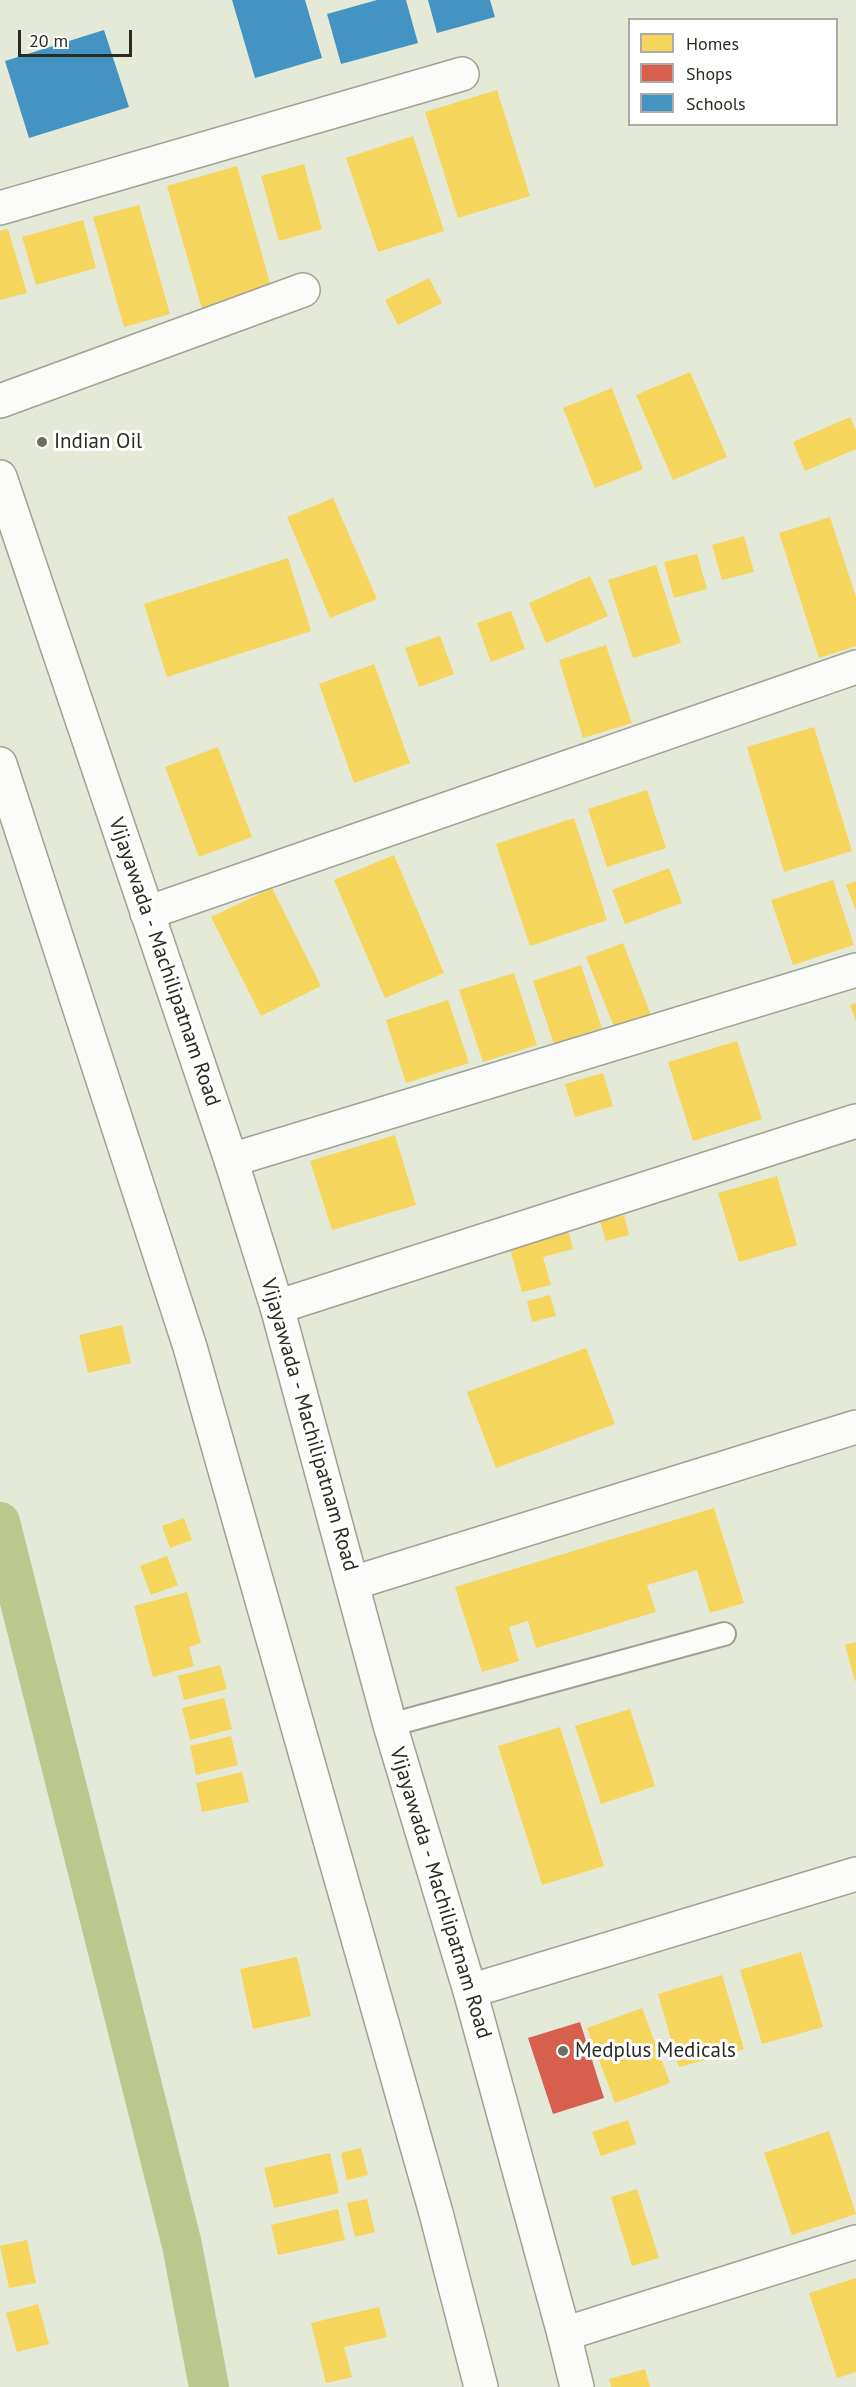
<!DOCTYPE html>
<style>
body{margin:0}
#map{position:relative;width:856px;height:2387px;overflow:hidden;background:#e5e9d8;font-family:"PT Sans",sans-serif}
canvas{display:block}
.legend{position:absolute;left:628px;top:18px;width:210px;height:108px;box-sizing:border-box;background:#fff;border:2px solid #aaaba6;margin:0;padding:8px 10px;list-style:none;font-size:18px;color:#2a2c21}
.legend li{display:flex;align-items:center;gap:12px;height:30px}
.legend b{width:30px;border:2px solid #aaaba6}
.scale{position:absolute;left:18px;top:30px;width:114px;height:27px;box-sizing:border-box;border:3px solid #2a2c21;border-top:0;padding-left:8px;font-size:18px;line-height:21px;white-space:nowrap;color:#2a2c21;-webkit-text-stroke:4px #fff;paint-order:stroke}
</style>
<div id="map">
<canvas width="856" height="2387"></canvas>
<ul class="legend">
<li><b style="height:16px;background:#f6d55c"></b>Homes</li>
<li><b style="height:16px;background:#d6604d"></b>Shops</li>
<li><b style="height:16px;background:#4393c3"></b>Schools</li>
</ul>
<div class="scale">20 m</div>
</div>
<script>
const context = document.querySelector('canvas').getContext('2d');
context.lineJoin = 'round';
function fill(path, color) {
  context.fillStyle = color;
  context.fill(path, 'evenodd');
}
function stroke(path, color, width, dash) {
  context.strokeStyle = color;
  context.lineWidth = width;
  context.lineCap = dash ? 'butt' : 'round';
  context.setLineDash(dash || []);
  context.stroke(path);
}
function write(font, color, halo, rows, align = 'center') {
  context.font = font + ' "PT Sans",sans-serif';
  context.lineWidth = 6;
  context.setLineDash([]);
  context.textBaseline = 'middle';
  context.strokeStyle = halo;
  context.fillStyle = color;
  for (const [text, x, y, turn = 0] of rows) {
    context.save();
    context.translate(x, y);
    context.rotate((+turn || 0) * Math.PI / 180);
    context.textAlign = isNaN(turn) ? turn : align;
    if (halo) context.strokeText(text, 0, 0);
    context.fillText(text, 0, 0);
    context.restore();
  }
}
fill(new Path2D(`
 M497,90l33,106 -72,22 -33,-106z
 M413,136l31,95 -66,21 -32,-94z
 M304,164l18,65 -43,12 -18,-65z
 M237,166l35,124 -70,19 -35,-123z
 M139,205l31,109 -46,13 -31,-110z
 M83,220l13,48 -60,17 -14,-48z
 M8,229l19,64 -27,7v-69z
 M429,278l13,25 -44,22 -13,-25z
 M690,372l37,85 -54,23 -37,-85z
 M612,388l31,81 -48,19 -32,-80z
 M850,417l6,13v19l-51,22 -12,-29z
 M333,498l44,101 -47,19 -43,-101z
 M830,517l26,80v49l-37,12 -40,-125z
 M744,536l10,36 -32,8 -10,-35z
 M697,554l10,35 -33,9 -10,-36z
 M288,558l23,73 -144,46 -23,-73z
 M656,565l25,78 -48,15 -25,-78z
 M590,576l18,40 -62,27 -17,-40z
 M511,611l14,38 -34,13 -14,-39z
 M440,636l14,38 -35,13 -14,-39z
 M606,645l26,78 -49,15 -24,-78z
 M374,664l36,99 -56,20 -35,-99z
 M814,727l38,124 -68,21 -37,-125z
 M218,747l34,90 -53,20 -34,-90z
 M647,790l19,58 -59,19 -19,-58z
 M574,818l33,102 -77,26 -34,-102z
 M394,855l50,118 -59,25 -51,-118z
 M669,868l13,35 -57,21 -13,-34z
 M833,880l21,65 -61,20 -22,-65z
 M856,881v30l-10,-26z
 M272,888l49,98 -60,30 -50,-99z
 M623,943l28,72 -36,14 -29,-72z
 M581,965l21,63 -48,16 -21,-63z
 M514,973l23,72 -54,17 -24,-72z
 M448,1000l21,63 -63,20 -20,-63z
 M856,1003v18l-6,-16z
 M737,1041l25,78 -69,22 -25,-79z
 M603,1073l10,33 -38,11 -10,-33z
 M395,1135l21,70 -84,25 -22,-69z
 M777,1176l20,69 -58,17 -21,-69z
 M624,1215l5,20 -23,6 -6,-20z
 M568,1230l5,19 -30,8 8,28 -29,7 -13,-47z
 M550,1295l6,21 -24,6 -5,-21z
 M122,1325l9,38 -43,10 -9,-38z
 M586,1348l29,76 -119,44 -29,-76z
 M714,1508l30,95 -34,10 -13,-43 -50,15 9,27 -120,36 -8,-27 -19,6 10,34 -37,11 -27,-85z
 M184,1518l8,22 -22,8 -8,-22z
 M167,1556l11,29 -27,10 -11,-29z
 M187,1592l14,51 -12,4 5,19 -41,11 -19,-71z
 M856,1642v39h-1l-10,-36z
 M220,1665l7,24 -43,11 -6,-24z
 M224,1698l8,31 -42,11 -8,-32z
 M630,1709l25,77 -54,18 -26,-78z
 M560,1727l44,139 -62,19 -44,-139z
 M231,1736l7,29 -42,10 -6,-29z
 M242,1772l7,30 -47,10 -6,-29z
 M801,1952l22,75 -61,17 -22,-74z
 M297,1957l14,59 -58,13 -13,-60z
 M722,1975l22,74 -65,18 -21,-73z
 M642,2008l28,75 -55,20 -28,-75z
 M628,2120l8,24 -35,12 -9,-24z
 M829,2131l27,83 -64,21 -28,-82z
 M361,2148l7,27 -21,5 -6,-27z
 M330,2153l9,40 -65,15 -10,-40z
 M637,2189l22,69 -27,8 -21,-69z
 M367,2199l8,33 -20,5 -8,-34z
 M338,2209l7,31 -67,15 -7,-30z
 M27,2240l9,43 -27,5 -9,-42z
 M856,2278v94l-19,6 -28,-85z
 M38,2304l11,40 -32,8 -11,-39z
 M379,2307l8,30 -43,10 8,30 -26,6 -15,-60z
 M645,2369l5,18h-39l-2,-8z`), '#f6d55c');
fill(new Path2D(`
 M580,2022l24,76 -51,16 -25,-76z`), '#d6604d');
fill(new Path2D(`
 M232,0h73l17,58 -67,20z
 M377,0h29l12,43 -77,21 -14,-50z
 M428,0h62l5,17 -58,16z
 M104,30l25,77 -100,31 -24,-77z`), '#4393c3');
stroke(new Path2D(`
 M0,1522l182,723 27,142`), '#bcc78e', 40);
const lane = new Path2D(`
 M390,1725l334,-91`);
const street = new Path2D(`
 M0,208l462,-134
 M0,401l303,-111
 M147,913l709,-246
 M231,1160l625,-190
 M277,1307l579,-186
 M353,1583l503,-156
 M470,1991l386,-117
 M564,2334l292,-92`);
const highway = new Path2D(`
 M0,477l231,683 46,147 113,418 80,266 94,343 13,53
 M0,764l190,583 246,866 45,174`);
stroke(lane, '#9fa294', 26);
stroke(street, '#9fa294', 36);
stroke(highway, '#9fa294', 36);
stroke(lane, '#fbfcf9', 22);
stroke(street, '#fbfcf9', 33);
stroke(highway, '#fbfcf9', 33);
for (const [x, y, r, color] of [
 [42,442,6,"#6b6e61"],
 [563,2051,6,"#6b6e61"]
]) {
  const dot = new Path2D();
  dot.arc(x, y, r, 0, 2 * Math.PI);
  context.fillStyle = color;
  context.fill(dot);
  stroke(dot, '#fff', 2);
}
write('21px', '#2a2c21', '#fff', [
 ["Indian Oil",54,442],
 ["Medplus Medicals",575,2051]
], 'left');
write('21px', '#2a2c21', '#fff', [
 ["Vijayawada - Machilipatnam Road",164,962,71],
 ["Vijayawada - Machilipatnam Road",309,1425,74],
 ["Vijayawada - Machilipatnam Road",440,1893,73]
]);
</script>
